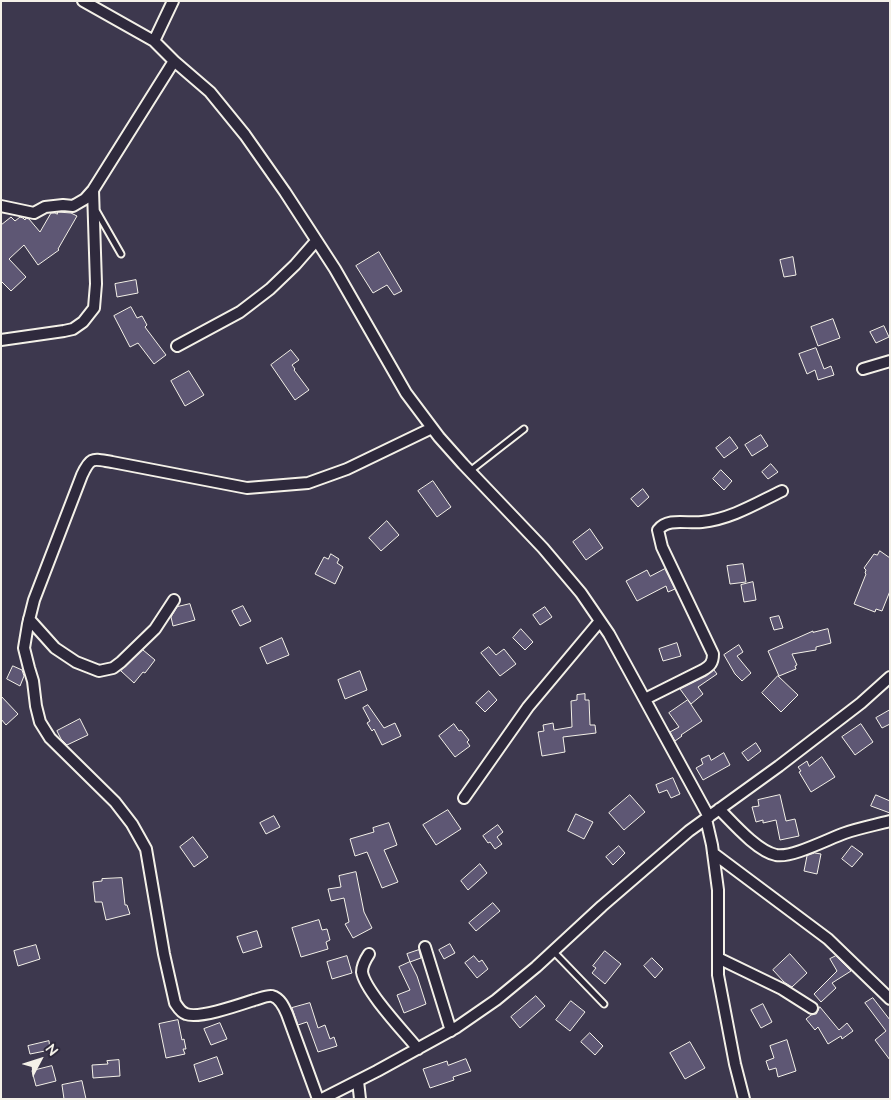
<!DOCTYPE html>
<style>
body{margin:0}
#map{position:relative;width:891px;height:1100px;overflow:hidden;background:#3d384e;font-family:"Architects Daughter",sans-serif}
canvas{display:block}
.frame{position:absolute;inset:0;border:2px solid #f4f1e8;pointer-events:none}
.north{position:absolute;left:15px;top:1035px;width:50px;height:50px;-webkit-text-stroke:4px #2f2a3d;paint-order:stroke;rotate:50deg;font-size:14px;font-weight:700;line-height:20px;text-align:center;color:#f4f1e8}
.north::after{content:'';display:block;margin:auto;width:18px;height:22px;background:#f4f1e8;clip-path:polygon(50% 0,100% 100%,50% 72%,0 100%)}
</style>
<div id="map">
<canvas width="891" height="1100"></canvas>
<div class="frame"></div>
<div class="north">N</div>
</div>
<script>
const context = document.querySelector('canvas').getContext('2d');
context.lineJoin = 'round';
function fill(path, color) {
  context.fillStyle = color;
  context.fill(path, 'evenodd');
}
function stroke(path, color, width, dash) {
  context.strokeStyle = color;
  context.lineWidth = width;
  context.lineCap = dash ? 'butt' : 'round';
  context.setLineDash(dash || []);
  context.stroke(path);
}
const building = new Path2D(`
 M58,212l13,1 6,3 -19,33 1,1 -21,15 -14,-20 -15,14 17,18 -15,14 -10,-10v-56l10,-8 4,4 5,-4 3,1 2,2 1,-2 3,1 11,13 11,-19h4l2,1z
 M379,252l23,39 -8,4 -7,-10 -14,8 -17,-27z
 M793,257l3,18 -12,2 -4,-17z
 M136,280l2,13 -21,4 -2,-13z
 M131,307l6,11 5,-2 5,9 -2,2 21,28 -12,9 -16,-21 -8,4 -16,-31z
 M833,319l7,19 -22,8 -7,-19z
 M884,326l5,11 -13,6 -6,-11z
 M816,348l8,21 7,-3 3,9 -16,5 -3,-10 -8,4 -8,-20z
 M291,350l8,10 -7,5 3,4 -1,1 15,20 -14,10 -24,-35z
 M189,371l15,24 -19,11 -14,-25z
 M761,435l7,11 -16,10 -7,-11z
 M730,437l8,11 -14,10 -8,-10z
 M771,464l7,8 -10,7 -6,-7z
 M721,470l11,11 -8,9 -11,-11z
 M433,481l18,26 -14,10 -19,-26z
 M643,489l6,8 -11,10 -7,-8z
 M387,521l12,14 -18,16 -12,-13z
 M590,529l13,19 -17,12 -13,-18z
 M880,551l10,7v33l-8,20 -6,-2 -1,3 -21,-8 12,-30 -1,-1 1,-3 -2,-2 10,-14 3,1z
 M331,554l8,5 -2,4 6,4 -8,17 -20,-10 9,-17 4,2z
 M743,564l3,18 -16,2 -3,-18z
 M665,569l10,20 -7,3 -2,-6 -29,15 -11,-20 21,-11 3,6z
 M753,582l3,18 -12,2 -3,-17z
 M190,604l5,16 -22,6 -2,-9 6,-10z
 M243,606l8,15 -11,5 -8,-15z
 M545,607l7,10 -12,8 -7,-10z
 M779,616l4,12 -9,2 -4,-12z
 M521,629l12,13 -8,8 -12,-12z
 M828,629l3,14 -15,4v3l-24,4 5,11 -2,1 1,3 -17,7 -11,-25 45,-20v1z
 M282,638l7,17 -22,9 -7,-16z
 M677,643l4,13 -18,5 -4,-12z
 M739,645l4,7 -6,4 14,17 -9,8 -7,-7 -11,-19z
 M489,647l7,8 8,-6 12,15 -16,12 -19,-23z
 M143,650l12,10 -10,13 -2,-1 -9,11 -13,-12z
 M13,666l9,4 2,6 -4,10 -13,-7z
 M714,670l3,4 -19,13 5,7 -12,10 -11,-15 26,-13z
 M360,671l7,19 -22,9 -7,-19z
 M778,676l20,19 -17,17 -19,-19z
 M489,691l8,9 -12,12 -9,-9z
 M585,694v6h4l1,25h5l1,8 -33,4 2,15 -23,4 -4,-24 6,-1 -1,-6 10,-2 1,7 18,-3 -1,-26 6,-1v-5z
 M1,696l17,18 -12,11 -5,-6z
 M688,700l14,21 -21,14 1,1 -7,5 -5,-9 9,-5 -10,-14z
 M368,705l16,23 11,-5 6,13 -19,9 -8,-16 -2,2 -5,-8 3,-2 -7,-13z
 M890,710v14l-8,4 -6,-10z
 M80,719l8,16 -21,10 -6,-6 -4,-8z
 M454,724l5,7 2,-1 8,10 -2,2 3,4 -15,11 -16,-21z
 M861,724l12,18 -18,13 -13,-18z
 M756,743l5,8 -13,10 -6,-8z
 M724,753l6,12 -27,15 -7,-12 7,-4 -2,-5 8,-4 2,5z
 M822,757l13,20 -24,15 -12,-20 2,-1 -3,-4 9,-6 2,5z
 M673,778l7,16 -9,4 -4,-8 -8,3 -3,-8z
 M630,795l15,17 -21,18 -15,-17z
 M780,795l6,26 9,-2 4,17 -19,4 -4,-20 -13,3v-3l-7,2 -4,-15 7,-1 -1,-6z
 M876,795l14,6v12l-19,-7z
 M448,810l13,19 -25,16 -13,-20z
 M576,814l17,8 -9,17 -16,-8z
 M274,816l6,11 -14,7 -6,-11z
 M389,823l8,22 -13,5 14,32 -16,6 -15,-36 -12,4 -5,-17 24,-7 -1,-4z
 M498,825l5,7 -6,5 5,7 -7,5 -5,-7 -2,1 -5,-7z
 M193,837l15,20 -14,10 -14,-20z
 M619,846l6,7 -12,12 -7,-8z
 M852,846l11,8 -11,13 -10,-8z
 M815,853l6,1 -4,20 -13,-3 3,-15z
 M480,864l7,9 -19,17 -7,-9z
 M356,872l8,40 8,16 -19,10 -8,-14 4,-2 -5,-24 -13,3 -3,-12 13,-2 -2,-11z
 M122,878l3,27h2l3,9 -24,6 -4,-18h-7l-2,-20 9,-1v-2z
 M493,903l7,8 -24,20 -7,-8z
 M319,920l3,10 5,-1 3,11 -4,2 2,7 -27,8 -9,-29z
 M257,931l5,16 -19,6 -6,-16z
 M450,944l5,9 -11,6 -5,-9z
 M36,945l4,14 -22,7 -4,-15z
 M419,950l2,8 -11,4 -3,-8z
 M605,951l16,13 -16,20 -13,-11 4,-5 -3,-2z
 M790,954l17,19 -15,14 -8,-5 -11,-12z
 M347,956l5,17 -20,6 -5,-17z
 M474,956l5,6 3,-2 6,9 -11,9 -12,-15z
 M836,956l15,15 -19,12 4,5 -15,14 -7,-8 23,-23 -7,-12z
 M652,958l11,11 -8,9 -11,-12z
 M410,962l7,14 9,28 -22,9 -7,-18 13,-5 -11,-23z
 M536,996l9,10 -25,22 -9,-11z
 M873,998l17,22v40l-15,-20 11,-9 -21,-28z
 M571,1001l14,11 -15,19 -14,-11z
 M310,1003l8,25 7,-3 5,14 4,-2 3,9 -19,6 -11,-30 -9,3 -6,-17z
 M763,1004l9,18 -11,6 -10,-18z
 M820,1007l19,23 8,-7 6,8 -11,8 -1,-3 -13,8 -10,-17 -3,3 -9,-11 5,-4 5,-1z
 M178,1020l4,20 2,-1 2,10h-3l2,5 -19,4 -7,-34z
 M220,1023l7,16 -16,6 -7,-16z
 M590,1033l13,13 -8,9 -14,-13z
 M787,1040l9,31 -18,6 -2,-9 -7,2 -3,-9 8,-3 -4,-12z
 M49,1041l1,9 -20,4 -2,-8z
 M690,1042l15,26 -20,11 -15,-26z
 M217,1057l6,17 -24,8 -5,-17z
 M466,1059l5,12 -18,6 1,3 -24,8 -7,-19 24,-8 1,4z
 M119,1060l1,16 -27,2 -1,-13 16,-1 -1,-3z
 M52,1066l4,15 -20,5 -4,-15z
 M82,1081l4,18h-22l-2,-14z`);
fill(building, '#5e5774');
stroke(building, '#f4f1e8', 1);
const lane = new Path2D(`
 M97,212l24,42
 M470,471l54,-42
 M553,951l51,53`);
const street = new Path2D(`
 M83,1l71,40
 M174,61l36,31 35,43 40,57 50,77 71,124 33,44 24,27 80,84 38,45 28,41 100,183
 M1,206l33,7 11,-6 18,-2 10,1 12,-7 8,-9 81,-129 -20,-20 19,-40
 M1,340l63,-9 9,-2 10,-7 11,-14 2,-24 -3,-94
 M177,346l63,-34 30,-23 25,-24 21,-24
 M863,369l27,-8
 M29,619l26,29 21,14 23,9 14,-3 8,-6 34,-33 19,-29
 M645,699l58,-29c7,-4 10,-7 10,-16l-51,-107 -4,-17c10,-13 30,-6 44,-8 29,-3 55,-19 80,-31
 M464,798l64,-91 72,-86
 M719,809c14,14 38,42 57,46 16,3 52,-16 69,-22 14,-5 30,-8 45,-12
 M706,819l6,26 6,45v85l17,89 9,35
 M713,853l115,86 62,60
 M425,947l26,84
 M369,954c-4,6 -7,11 -7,18 3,19 43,61 56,77
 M718,958l64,31 30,19
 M358,1081l2,18
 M318,1099l-31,-85c-3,-7 -7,-16 -15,-18 -5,-1 -13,3 -18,4 -15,5 -55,19 -68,14 -6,-2 -8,-7 -11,-11l-11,-49 -18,-105 -14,-25 -17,-22 -65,-64 -10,-16 -4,-16 -3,-25 -4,-13 -5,-20 4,-24 6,-24 48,-125c9,-19 11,-16 30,-13l135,26 61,-5 39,-14 85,-41
 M322,1099l55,-28 80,-44 39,-27 40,-33 66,-61 87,-75 90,-65 82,-63 29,-26`);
stroke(lane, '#f4f1e8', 9);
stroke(street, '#f4f1e8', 14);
stroke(lane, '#2f2a3d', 5);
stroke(street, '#2f2a3d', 10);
</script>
